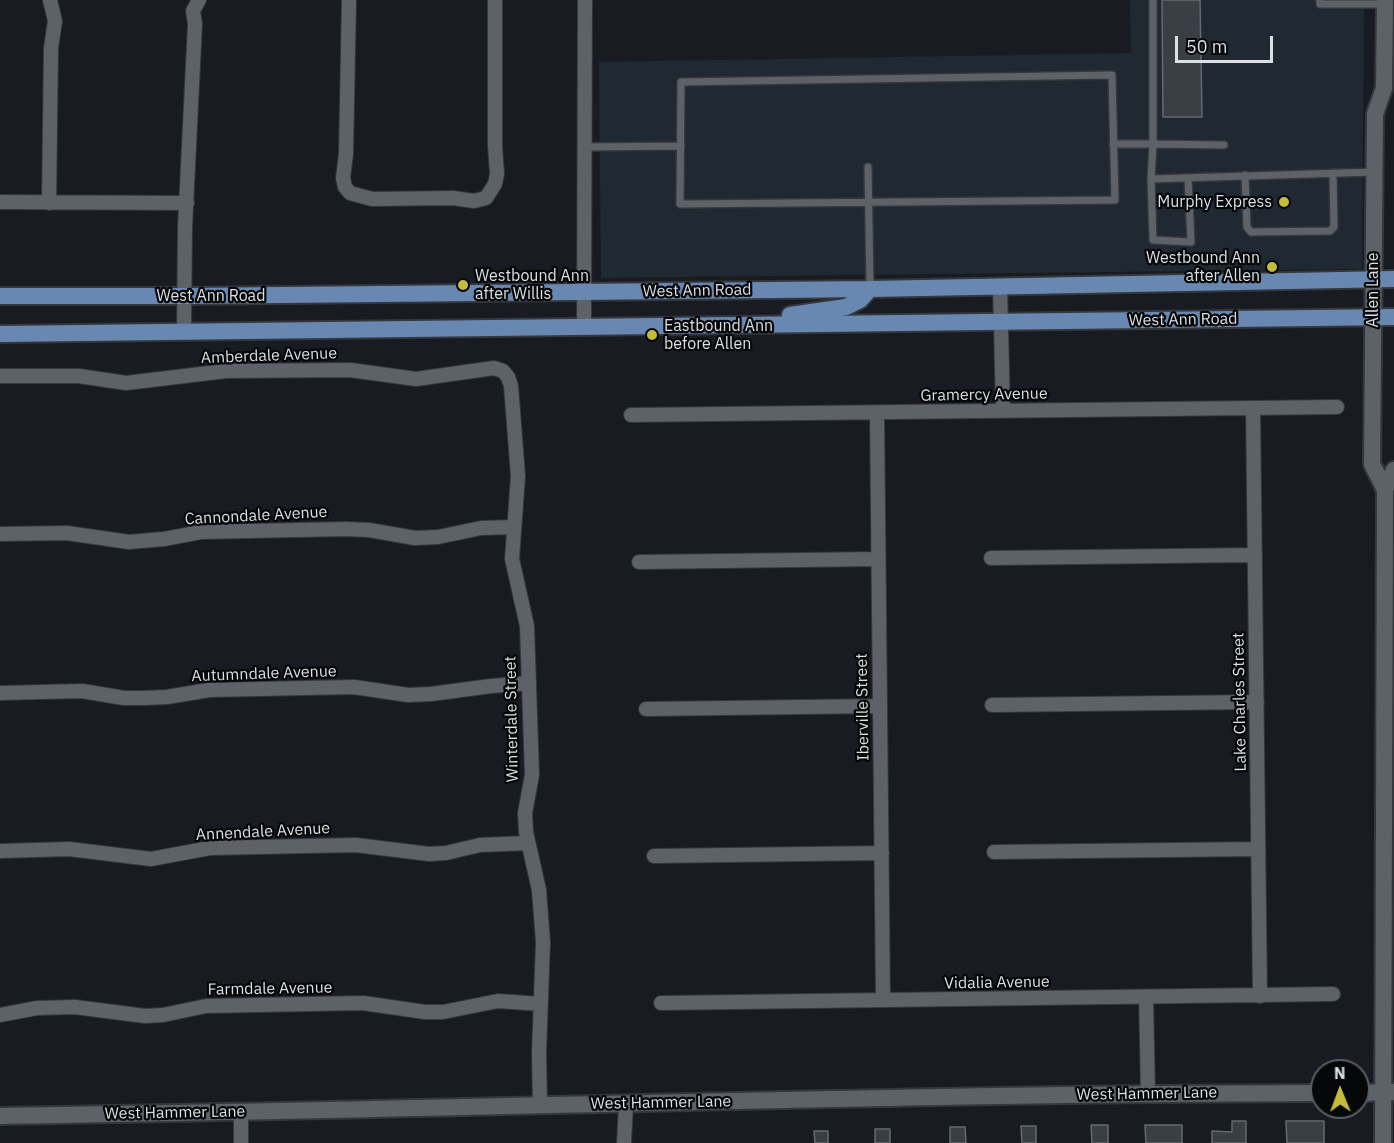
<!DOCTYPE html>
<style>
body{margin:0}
#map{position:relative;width:1394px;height:1143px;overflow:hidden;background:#181c22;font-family:"IBM Plex Sans",sans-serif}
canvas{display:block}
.north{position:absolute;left:1310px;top:1059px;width:60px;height:60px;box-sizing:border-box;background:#050709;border:2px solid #5b5d60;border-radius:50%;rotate:359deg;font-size:16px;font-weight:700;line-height:24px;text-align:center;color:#dcdfe3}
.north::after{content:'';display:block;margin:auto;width:21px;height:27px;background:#c6bc3c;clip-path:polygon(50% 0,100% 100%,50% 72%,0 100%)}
.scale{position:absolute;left:1175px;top:36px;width:98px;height:27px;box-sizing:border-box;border:3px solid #dcdfe3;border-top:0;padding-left:8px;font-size:18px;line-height:21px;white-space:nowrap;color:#dcdfe3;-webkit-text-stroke:4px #050709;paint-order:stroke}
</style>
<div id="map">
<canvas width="1394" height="1143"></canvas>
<div class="north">N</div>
<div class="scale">50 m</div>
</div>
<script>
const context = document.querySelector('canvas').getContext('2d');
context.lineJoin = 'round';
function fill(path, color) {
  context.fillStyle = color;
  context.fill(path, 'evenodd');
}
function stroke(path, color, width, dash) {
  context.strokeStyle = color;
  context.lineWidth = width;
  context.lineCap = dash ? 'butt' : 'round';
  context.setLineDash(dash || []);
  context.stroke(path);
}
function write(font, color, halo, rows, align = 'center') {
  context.font = font + ' "IBM Plex Sans",sans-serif';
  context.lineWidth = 4.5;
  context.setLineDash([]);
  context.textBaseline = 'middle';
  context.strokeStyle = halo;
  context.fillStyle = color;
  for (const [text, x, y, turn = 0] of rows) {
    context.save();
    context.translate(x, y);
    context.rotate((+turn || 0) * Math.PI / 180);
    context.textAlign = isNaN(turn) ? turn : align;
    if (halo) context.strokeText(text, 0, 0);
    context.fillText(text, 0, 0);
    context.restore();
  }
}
fill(new Path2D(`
 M1130,0h234l-2,269 -761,9 -2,-216 532,-9z`), '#202832');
const building = new Path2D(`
 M1162,0h38l2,117h-39z
 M1232,1121h14v22h-34v-12l20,1z
 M1286,1121h38v22h-37z
 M1091,1125h17v18h-16z
 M1145,1125h37v18h-36z
 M1021,1126h15v17h-14z
 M950,1127h15l1,16h-16z
 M875,1129h15v14h-15z
 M814,1131h14v12h-13z`);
fill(building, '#3a3f46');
stroke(building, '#646a70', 1.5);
const service = new Path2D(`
 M1320,0v4h65
 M1112,75l3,125 -435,4 1,-122z
 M1113,144h40v-144
 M1224,145l-71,-1 -2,35 223,-7
 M584,147l97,-1
 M868,167l2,121
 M1245,175l2,52 4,5 79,-1 4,-4 -1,-54
 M1151,179l2,61 38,2 -3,-63`);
const minor = new Path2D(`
 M349,0l-3,154 -3,24 2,9 5,6 22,6 81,-1 21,3 12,-3 9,-14 2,-10 -2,-28v-146
 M0,202l187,1
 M49,203l2,-155 4,-27 -5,-21
 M1000,286l3,125
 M584,326l1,-326
 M184,330l1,-103 10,-203 -2,-13 6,-11
 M0,376h79l47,7 100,-12 124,-1 66,9 78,-11 9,3 5,6 3,9 7,90 -6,83 15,67 5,149 -7,38 1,19 13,58 4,52 -4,111 1,52
 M1253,408l7,588
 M877,413l6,587
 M631,415l706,-8
 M0,534l67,-1 62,9 35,-3 37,-7 145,-3 23,1 46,8 23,-1 43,-9 33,-1
 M991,558l264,-3
 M639,562l239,-3
 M0,693l82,-2 42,7h20l23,-1 42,-7 145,-3 54,8 23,-1 60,-8 38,-3
 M992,705l265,-3
 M646,709l234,-3
 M0,851l69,-2 82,10 59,-11 146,-3 73,9 17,-1 34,-8 48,-2
 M994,852l264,-3
 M654,856l228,-3
 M1146,997l2,96
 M661,1003l672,-9
 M0,1015l37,-7 38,-1 70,9 18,-1 43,-9 157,-3 62,9h18l55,-11 43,3
 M241,1143v-30
 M624,1143l2,-39`);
const tertiary = new Path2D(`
 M1358,1093l36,-1
 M0,1116c441,-6 881,-22 1322,-23`);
const secondary = new Path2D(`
 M1385,490l-13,-26 3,-350 9,-26 1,-88
 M1383,1143l2,-653 9,-20`);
const primary = new Path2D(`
 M0,296h184l686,-7 524,-10
 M790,315l56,-8 14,-7 10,-11
 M0,334l1394,-17`);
stroke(service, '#34373b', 10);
stroke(minor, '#34373b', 16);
stroke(tertiary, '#34373b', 20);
stroke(secondary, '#34373b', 20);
stroke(primary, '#34373b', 20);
stroke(service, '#5d6269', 7);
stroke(minor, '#5d6269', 14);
stroke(tertiary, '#5d6269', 16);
stroke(secondary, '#5d6269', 16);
stroke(primary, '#6888b2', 16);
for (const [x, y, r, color] of [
 [1284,202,6,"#c6bc3c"],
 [1272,267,6,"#c6bc3c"],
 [463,285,6,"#c6bc3c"],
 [652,335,6,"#c6bc3c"]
]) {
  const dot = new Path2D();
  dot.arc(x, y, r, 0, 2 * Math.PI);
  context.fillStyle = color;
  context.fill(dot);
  stroke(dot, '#050709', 2);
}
write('16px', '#dcdfe3', '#050709', [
 ["Murphy Express",1272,202],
 ["Westbound Ann",1260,258],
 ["after Allen",1260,276],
 ["Westbound Ann",475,276,"left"],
 ["after Willis",475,294,"left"],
 ["Eastbound Ann",664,326,"left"],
 ["before Allen",664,344,"left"]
], 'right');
write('16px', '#dcdfe3', '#050709', [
 ["Allen Lane",1373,290,-90],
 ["West Ann Road",697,291,-1],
 ["West Ann Road",211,296],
 ["West Ann Road",1183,320,-1],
 ["Amberdale Avenue",269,356,-2],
 ["Gramercy Avenue",984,395,-1],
 ["Cannondale Avenue",256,516,-3],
 ["Autumndale Avenue",264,674,-2],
 ["Lake Charles Street",1240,702,-91],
 ["Iberville Street",863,707,-91],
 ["Winterdale Street",512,719,-91],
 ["Annendale Avenue",263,832,-3],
 ["Vidalia Avenue",997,983,-1],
 ["Farmdale Avenue",270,989,-1],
 ["West Hammer Lane",1147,1094,-1],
 ["West Hammer Lane",661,1103,-1],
 ["West Hammer Lane",175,1113,-1]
]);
</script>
